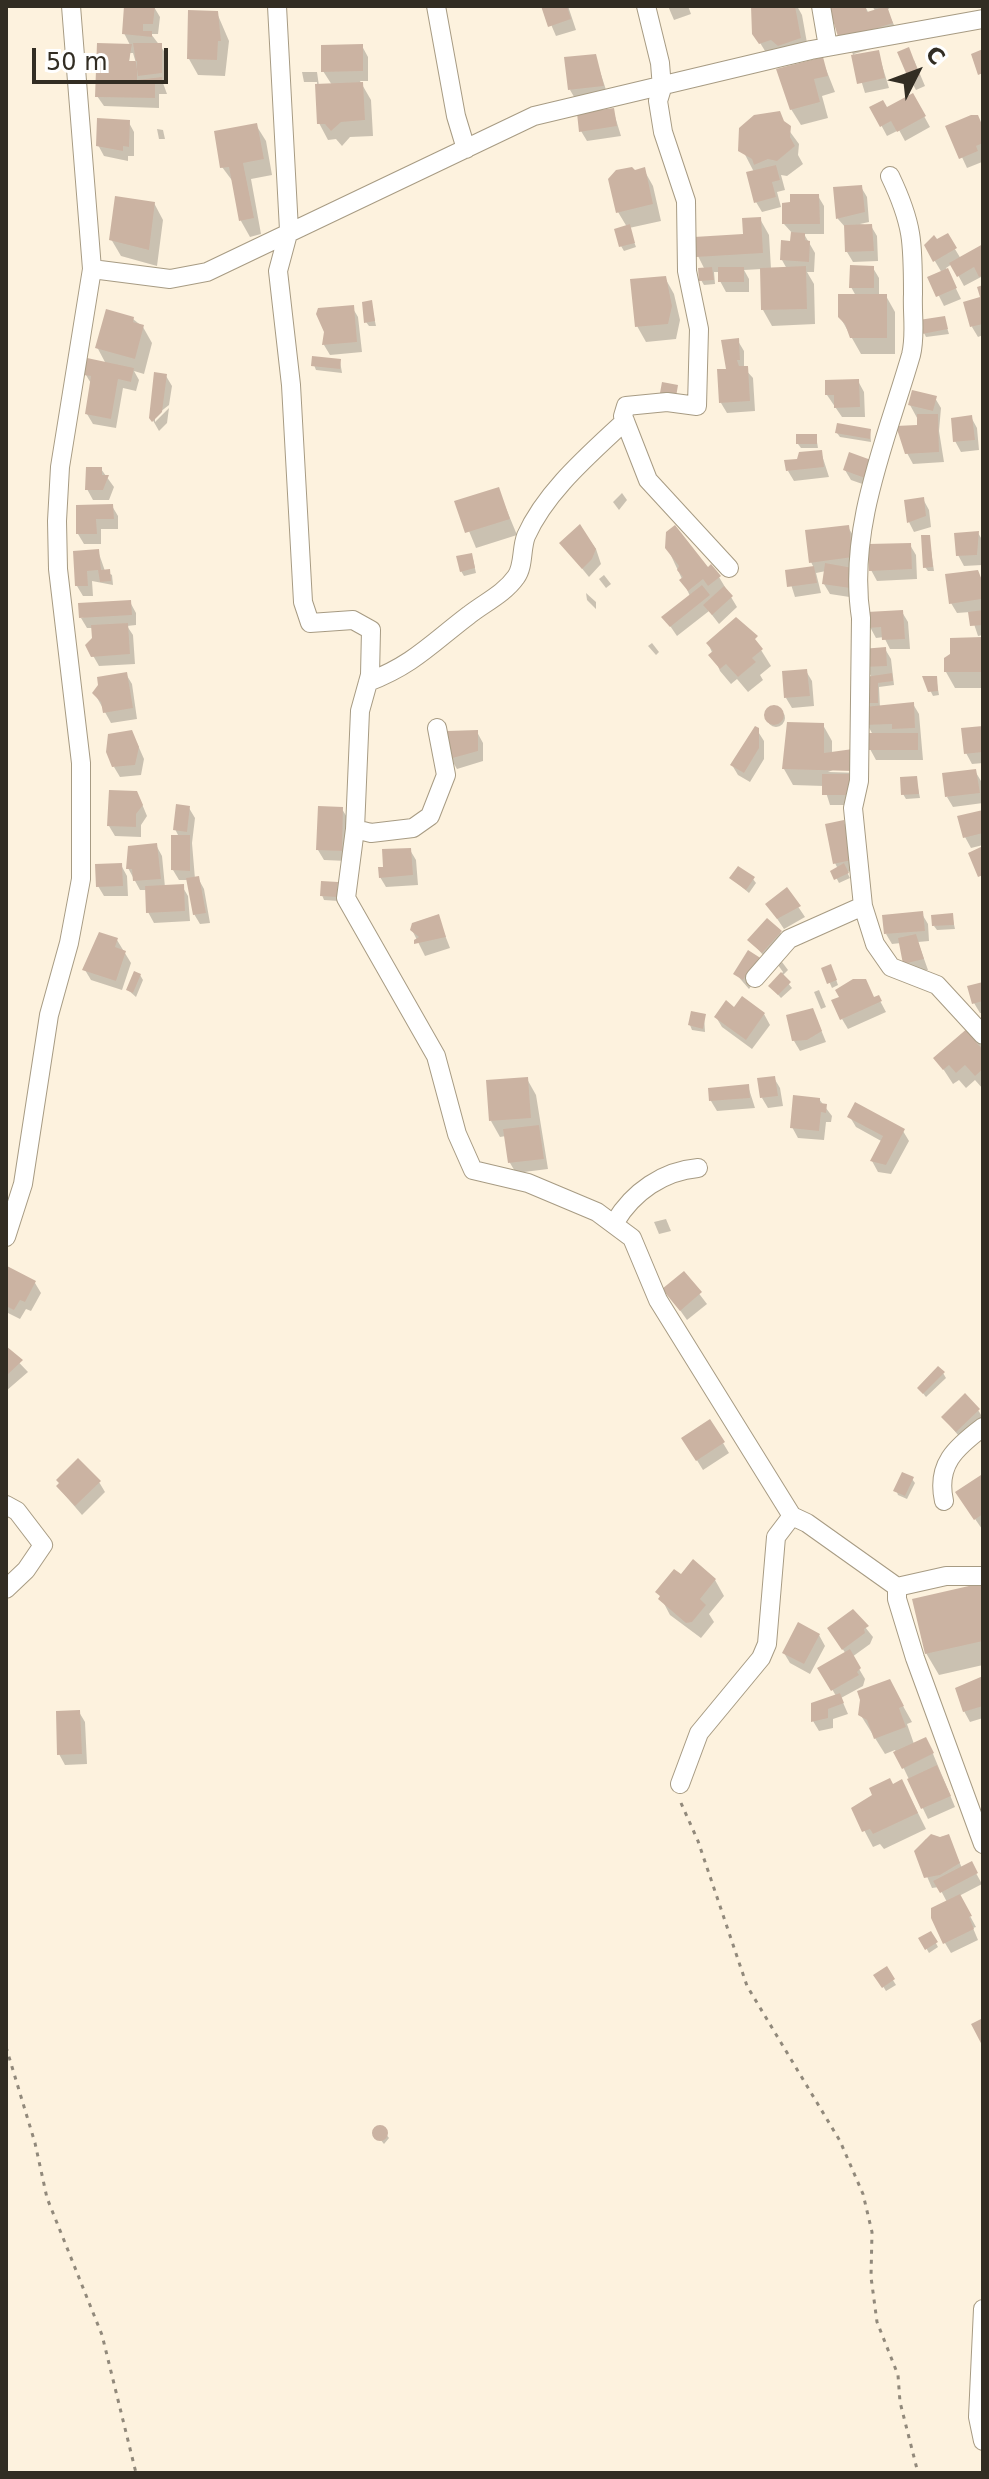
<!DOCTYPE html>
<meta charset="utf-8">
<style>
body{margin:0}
#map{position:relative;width:989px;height:2479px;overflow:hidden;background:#fdf2de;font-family:"DejaVu Sans",sans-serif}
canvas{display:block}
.frame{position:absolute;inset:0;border:8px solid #322d23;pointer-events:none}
.north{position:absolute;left:877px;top:32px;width:80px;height:80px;-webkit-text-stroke:6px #fff;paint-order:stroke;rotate:48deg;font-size:22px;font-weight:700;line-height:32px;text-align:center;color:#322d23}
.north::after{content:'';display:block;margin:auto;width:28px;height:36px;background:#322d23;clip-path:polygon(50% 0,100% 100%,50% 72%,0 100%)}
.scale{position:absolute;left:32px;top:48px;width:136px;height:36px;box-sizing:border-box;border:4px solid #322d23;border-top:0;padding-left:10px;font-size:24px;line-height:28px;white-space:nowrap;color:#322d23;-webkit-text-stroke:6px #fff;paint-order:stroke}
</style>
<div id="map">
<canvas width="989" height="2479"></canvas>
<div class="frame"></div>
<div class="north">С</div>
<div class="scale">50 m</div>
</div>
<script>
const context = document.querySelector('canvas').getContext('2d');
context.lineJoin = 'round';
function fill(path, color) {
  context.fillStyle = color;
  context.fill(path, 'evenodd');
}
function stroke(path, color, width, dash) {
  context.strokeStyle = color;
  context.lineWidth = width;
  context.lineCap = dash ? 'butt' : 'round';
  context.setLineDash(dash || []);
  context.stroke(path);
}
fill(new Path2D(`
 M126,6l28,1 6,10 -2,17h-7l16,21v28h-4l4,11h-8v14l-55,-2 -7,-10 33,-51 -6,-12zM130,53h3l3,10h-7z
 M543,6h25l8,24 -20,6z
 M668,6h20l3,8 -17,6z
 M756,6h41l5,9 7,39 -39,5 -16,-26z
 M839,6h26l4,8 7,-2 -4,-6h20l-5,4 14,30 -47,14 1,3 23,-5 11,36 -24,5 -12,-39 -12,-15 -9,-31z
 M217,13l12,28 -4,35 -27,-1 -9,-16z
 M362,46l6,11v24h-8l11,19 2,36 -23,1 -8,9 -6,-7 -8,1 -9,-17 -2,-41h-13l-2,-10h15l2,14 13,-1 -9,-14z
 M595,56l13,40 -32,4 -6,-10z
 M822,59l13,33 -13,4 6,22 -27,7 -10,-16z
 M914,60l11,26 -9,4 -6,-11z
 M913,96l17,31 -25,14 -6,-11 -12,6 -15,-28 15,2z
 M613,110l8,26 -34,5 -6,-10z
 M128,121l6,11v24h-6v5l-24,-5 -6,-11z
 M256,125l10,16 6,34 -21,4 10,55 -11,3 -9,-16 -7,-38 -12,-16z
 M785,125l14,19 -1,11 5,9 -16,12 -6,-1 4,15 -8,2 4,15 -19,5 -6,-10 -2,-30 -15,-29z
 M948,127l35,1 -1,34 -15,6z
 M157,129l6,1 2,9h-6z
 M644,170l9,16 8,35 -32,7 7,19 -12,4 -3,-5 6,-19 -9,-15z
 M861,187l6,10 2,25 -9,2 11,2 6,10 1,25 -25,1 -6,-10 -1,-24 -8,-9 -3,-30z
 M818,196l6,10v28h-20l11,19 -1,19h-7l7,12 1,40 -43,2 -9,-16 -1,-41 -18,1 5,9v13h-23l-6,-11v-9h-6l1,12 -11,1 -3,-5 4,-10 -7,-14 47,-20 15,-17 9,16 2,34h16l-5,-9 10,-17 1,-9 -9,-10z
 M154,203l9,17 -6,46 -36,-10 -10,-17z
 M947,236l14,23 22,-13v34l-2,-3 -17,9 -12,-22 -6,4 15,31 -17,7 -14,-28 12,-5 -16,-27z
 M873,268l6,10v18h7l9,16v42h-34l-21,-37 16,-21 -5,-9z
 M665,278l9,16 6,26 -4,19 -30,3 -9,-16z
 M983,288v47l-5,2 -6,-10z
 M371,303l5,23h-7l-3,-4z
 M352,307l6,10 4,35 -32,3 -6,-10 2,-14z
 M944,318l5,16 -23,3 -2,-4z
 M133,319l10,8 9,16 -8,31 -10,-3 5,9 -3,11 -13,-3 -7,40 -23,-4 -6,-10 5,-29 -6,-10 20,-11 -9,-17z
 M738,341l6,10v17l9,10 2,33 -28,2 -6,-10z
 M340,361l2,12 -26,-3 -2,-5z
 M166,376l6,10 -3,19 -14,11v6l14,-14 -2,15 -8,8 -8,-14z
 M858,381l6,11 1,25h-23l-15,-22z
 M935,398l6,10 -2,23 5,31 -31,2 -6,-11 15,-26 -12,-22z
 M971,417l6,11 2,22 -18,2 -6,-11z
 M870,431l1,11 -31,-5 -3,-4z
 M816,436l2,12h-17l-3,-4z
 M821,452l8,25 -35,4 -6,-10 11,-10z
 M850,455l21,32 -20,-7 -6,-10z
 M101,469l13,18 -5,13h-16l-6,-11z
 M498,489l19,46 -41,13 -19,-46z
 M622,493l5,7 -8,10 -6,-8z
 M923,499l6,11 2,17 -17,5 -5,-10z
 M112,506l6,10v13h-17v15h-17l-6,-10v-27z
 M580,527l16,22 5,15 -12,13 -27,-33z
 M848,527l6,10 2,61 -26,-4 -6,-10 2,-13 -10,2 5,20 -26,4 -8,-25 27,-4 -3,-6z
 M978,533l5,8 -1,24 -18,1 -6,-11z
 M929,537l5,34h-6l-3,-4z
 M910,545l6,10 1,24 -40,2 -6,-11z
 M667,547l52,30 18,30 -18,17 -10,-13 -32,25 -13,-19 26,-21z
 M98,551l7,20 7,4 1,10 -21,-4 1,15h-10l-6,-10z
 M473,559l3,14 -12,3 -3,-5z
 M977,572l6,10v53l-5,1 -8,-24 -13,1 -6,-10z
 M604,575l7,9 -5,4 -7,-9z
 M586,593l10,9v7l-9,-9z
 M130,602l6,11v12l-9,1 6,9 2,29 -36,2 -12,-21 7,-6 -1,-11h-6l-6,-10z
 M902,612l6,10 2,27h-20l-6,-12 -8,1 -6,-11z
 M983,639v49h-28l-9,-16z
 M652,643l7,9 -3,3 -8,-9z
 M708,643l53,7 10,16 -11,9 3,5 -15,12 -11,-13 -6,5 -11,-13z
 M885,649l6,10 3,26 -15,2 1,21 33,-4 6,10 4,46h-47l-6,-11 3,-14 -6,-11 5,-46 -6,-11z
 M806,671l6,10 2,25 -22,2 -6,-10z
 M126,674l6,10 5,35 -26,4 -16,-29z
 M924,678h12l3,17 -6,1z
 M767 718a9 9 0 1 1 18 0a9 9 0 1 1-18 0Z
 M823,725l9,16v13l6,14 -10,4 33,1 -3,32h-28l-6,-19 -31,-1 -9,-16z
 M983,728v35l-11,1 -6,-11z
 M757,730l7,11v18l-14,23 -12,-7 -6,-10z
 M477,732l6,11v18l-26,8 -6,-10z
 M137,743l7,16 -3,16 -21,2 -6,-10z
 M975,771l6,10 2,22 -30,4 -6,-10z
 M916,778l4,20 -14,1 -3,-5z
 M142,804l5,12 -6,9v12l-26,-1 -6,-10z
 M189,808l6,10 -3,25 3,36 3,-1 6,11 6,34 -10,1 -6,-10 -5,-34h-10l-6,-10 6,-33 -4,-8z
 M342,809l6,10 -1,42 -23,-1 -6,-10z
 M983,812v33l-12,3 -6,-11z
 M843,822l6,11 8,37 -10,2 3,6 -11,5 -6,-12 5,-2 -3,-6z
 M156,845l6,11 3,31 17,-1 6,10 2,25 -36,2 -6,-11 -1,-22h-7l-12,-22z
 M410,850l6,10 2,25 -32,2 -6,-10z
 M121,865l6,11 1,20h-24l-6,-10z
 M731,878l22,1 3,4 -7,10z
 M337,884l2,17 -15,-1 -2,-5z
 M787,890l18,27 -21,12 -10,-15z
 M922,914l6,10 1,17 -11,1 10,28 -17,3 -10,-30 -9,1 -6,-10z
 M952,915l3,14 -18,1 -3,-4z
 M438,917l12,31 -25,8 -13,-26z
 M780,932l6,10 -17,20 -19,-22z
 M117,940l14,23 -9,27 -31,-10 -6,-10z
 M760,960l-6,22 -5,7 -13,-15z
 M782,962l6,8 -6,6 10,12 -11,10 -11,-12 13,-14 -5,-7z
 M824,970l9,1 5,14 -6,3z
 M140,975l3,5 -7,17 -8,-7z
 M983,984v29h-3l-6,-10z
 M819,990l7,17 -5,2 -7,-17z
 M878,997l8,15 -38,17 -6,-10z
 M735,1009l29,5 6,11 -18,24 -30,-22 -6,-10z
 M813,1010l13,32 -26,9 -6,-10z
 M704,1016l1,16 -13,-2 -2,-5z
 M977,1039l6,10v40l-8,-9 -9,8 -7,-8 -6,4 -17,-26z
 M774,1078l6,10 3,18 -15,2 -6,-10z
 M527,1079l9,16 12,74 -32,4 -6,-10 -4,-27 -6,1 -9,-16z
 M748,1086l7,22 -38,3 -6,-10 -1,-11z
 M819,1099l13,17 -1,6h-5l-2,18 -26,-2 -6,-11z
 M850,1117l53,14 6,10 -18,33 -13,-2 -6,-11 11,-19 -27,-15z
 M666,1219l5,12 -12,3 -5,-12z
 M8,1268l27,15 6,10 -10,18 -5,-2 -6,10 -14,-7z
 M684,1274l23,30 -20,16 -22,-31z
 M6,1349l22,23 -22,19z
 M943,1373l3,5 -20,19 -4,-5z
 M978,1410l5,8 -20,23 -20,-24z
 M723,1443l6,10 -26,17 -13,-21z
 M980,1478l3,4 -1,47 -18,-26z
 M912,1479l3,4 -8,16 -9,-4 -2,-5z
 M99,1482l6,10 -23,23 -24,-28z
 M681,1577l34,3 9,16 -15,18 5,8 -13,16 -31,-23 -12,-23z
 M981,1585l2,80 -44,10 -13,-22z
 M853,1612l20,25 -3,7 -18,13 13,22 -2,7 -22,12 7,16 -15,5v9l-14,3 -6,-10 23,-25 -16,-28 26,-14 -10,-15z
 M819,1635l6,11 -15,28 -20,-11 -6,-10z
 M889,1681l23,41 -5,2 7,20 17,5 24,58 -27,12 -33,-69 -10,4 -25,-40z
 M983,1681v37l-13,4 -6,-11z
 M79,1712l6,10 2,42 -22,1 -6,-11z
 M892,1786l18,11 16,32 -42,20 -4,-5 -7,3 -20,-38z
 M948,1836l14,32 9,-4 11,20 -23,12 17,31 -3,1 5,12 -27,13 -6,-10 2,-41 -8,-15 -7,1 -16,-37 10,-12z
 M931,1934l7,13 -9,6 -8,-14z
 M886,1969l10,16 -10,6 -10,-16z
 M381,2128l8,10 -5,6 -9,-11z`), '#0003');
fill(new Path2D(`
 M124,6h31l-2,18h-10v7h9v6l-30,-3z
 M541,6h26l4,13 -23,8z
 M751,6h44l6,32 -23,8 -7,-6 -12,4 -7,-10z
 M865,6l2,6 20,-6 6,17 -54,17 -10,-33z
 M188,10l30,1 3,30h-3l-1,19 -30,-1z
 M97,43l35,1 -3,17h8v19l25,-3v7h-7v14l-60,-1z
 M133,43h29v30l-24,3z
 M363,44v27l-42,1v-27z
 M909,47l11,29 -11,4 -12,-28z
 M983,49v24l-5,2 -7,-21z
 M879,50l6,28 -28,6 -6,-29z
 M596,54l8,32 -36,4 -4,-33z
 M823,57l5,19 -14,3 6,23 -30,8 -14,-41z
 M363,82l2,38 -24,2 -10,9 -6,-7h-8l-2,-40z
 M913,93l13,23 -29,16 -6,-11 -11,6 -11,-20 14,-7 4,7z
 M614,108l3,18 -38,6 -2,-19z
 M780,111l4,10 7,5 -1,11 5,9 -18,15 -9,-2 -14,6 -2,-6 -14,-8 1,-23 15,-13z
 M971,115h7l5,12v16l-7,3 2,5 -19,8 -14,-33z
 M97,118l33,2 -1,27 -6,-1v5l-27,-5z
 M257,123l7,36 -21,4 11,55 -15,3 -10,-54 -9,1 -6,-37z
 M776,165l4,15 -8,2 4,15 -22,6 -8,-31z
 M632,167l3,3 10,-3 8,37 -37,9 -8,-34 8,-9z
 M862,185l3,27 -29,7 -3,-32z
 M790,194h29l1,30h-38v-21l8,-1z
 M115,196l40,6 -6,48 -40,-10z
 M761,217l2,36 -67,4 -2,-20 49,-3 -1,-16z
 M630,224l5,19 -16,4 -5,-18z
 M872,224l2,27 -29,1 -1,-27z
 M791,232l14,1v7l5,1 -1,21 -29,-2 1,-20 9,1z
 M948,233l9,15 -24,14 -9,-17 10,-10 3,4z
 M983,244v31l-4,2 -5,-10 -17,10 -8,-14z
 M850,265l24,1v22h-25z
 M806,266l1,43 -46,1 -1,-42z
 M712,267l2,13 -15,1 -1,-13z
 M718,267h26v15h-26z
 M948,268l9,20 -21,9 -9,-20z
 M666,276l6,30 -4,18 -33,3 -5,-48z
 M983,285v39l-13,3 -7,-25 17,-5 -3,-10z
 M838,294h49v44h-37l-5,-14 -7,-7z
 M372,300l3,21 -11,2 -2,-21z
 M354,305l3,37 -35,3 2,-13 -8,-18 2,-6z
 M106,309l28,8 -1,5 11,3 -9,34 -40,-11z
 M945,316l3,13 -26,5 -3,-14z
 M739,338l1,22h-3l2,6h9l2,35 -31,2 -2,-34h9l-5,-29z
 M312,356l29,3 -1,10 -29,-3z
 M87,358l47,10 -3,14 -13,-3 -7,40 -26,-5 6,-38 -7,-1z
 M154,372l13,2 -5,38 -10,10 -3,-4z
 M859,379l1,28 -26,1v-13h-9v-15z
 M662,382l16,3 -2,12 -16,-4z
 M912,390l25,6 -4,15 -25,-6z
 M917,414h21l1,38 -34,2 -9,-28 21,-1z
 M972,415l3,25 -22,2 -2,-24z
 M837,423l34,6 -1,10 -35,-6z
 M796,434h21v10h-21z
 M822,450l2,17 -38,4 -2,-11 13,-1 2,-7z
 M849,452l22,8 -6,18 -22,-8z
 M86,467h16v8h7l-6,15h-18z
 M499,487l11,32 -45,14 -11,-32z
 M924,497l2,19 -19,7 -3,-23z
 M113,504l1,15h-18l1,15h-21v-29z
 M580,524l16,25 -4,10 -10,10 -23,-26z
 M675,525l33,42 3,-3 10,12 -13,10 -5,-7 -15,12 -9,-11 4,-3 -6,-7 2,-4 -14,-18 1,-16z
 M849,525l4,32 -44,6 -4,-33z
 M979,531l-2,24 -21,1 -2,-23z
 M921,535h9l3,32 -10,1z
 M911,543l1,26 -43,2 -1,-27z
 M99,549l2,21 9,-1 1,12 -11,1 -2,-12 -11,1 1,15h-13l-2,-35z
 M472,553l3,15 -15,4 -4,-16z
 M825,563l28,5 -3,20 -28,-4z
 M814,566l3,17 -30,4 -2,-17z
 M978,570l5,13 -2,16 -32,5 -4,-30z
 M702,585l8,10 -40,32 -9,-10z
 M724,586l9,10 -21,19 -9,-10z
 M131,600l1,15 -53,3 -1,-15z
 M903,610l2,29 -23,1 -1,-13 -13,1 -1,-16z
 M983,610v15l-13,1 -2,-14z
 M736,617l22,19 -3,3 8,10 -11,9 4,4 -18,15 -12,-13 -6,5 -12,-14 5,-4 -7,-8z
 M128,623l2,31 -39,3 -6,-12 7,-7 -1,-13z
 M983,637v35h-39v-14l6,-4v-16z
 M886,647l1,19 -23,1 -2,-18z
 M807,669l3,27 -26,2 -2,-27z
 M127,672l6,36 -30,5 -2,-11 -9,-9 6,-8 -1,-8z
 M892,673l1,8 -15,2v20h-12l-1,-26z
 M922,676h15l1,15 -10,1z
 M914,702l1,26 -23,1v-5l-27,1 -1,-18z
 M764 715a10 10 0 1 1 20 0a10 10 0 1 1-20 0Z
 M787,722l37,1v30l29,-4v22l-71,-2z
 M755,726l4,2v20l-15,25 -14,-8z
 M983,726v26l-19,2 -3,-26z
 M132,730l7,17 -4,18 -23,2 -6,-15 2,-18z
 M478,730v21l-29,8 -2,-28z
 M868,733h50v17h-50z
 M976,769l4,24 -35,4 -3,-24z
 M822,774h31v21h-31z
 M917,776l2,18 -18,1 -1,-18z
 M109,790l28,1 6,14 -7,9v13l-29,-1z
 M176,804l14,2 -3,26 -14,-2z
 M318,806l25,1 -1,44 -26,-1z
 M983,810v23l-20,5 -6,-22z
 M844,820l8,40 -19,4 -8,-40z
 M171,835h19v36l-19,-1z
 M157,843l4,36 -28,2 -1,-12h-6l2,-23z
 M983,846v29l-5,2 -10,-24z
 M411,848l2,27 -34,3 -1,-11h5l-1,-18z
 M122,863l1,23 -27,1 -1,-23z
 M844,863l5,10 -15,7 -4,-9z
 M738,866l17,11 -9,13 -17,-12z
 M199,876l7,37 -13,2 -7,-37z
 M321,881l17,1 -1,15 -17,-1z
 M184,884l1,27 -39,2 -1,-27z
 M787,887l14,19 -24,13 -12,-15z
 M923,911l2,20 -41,3 -2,-19z
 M953,913l1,12 -22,1 -1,-11z
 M439,914l7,23 -32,7v-4l5,-3 -9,-7 2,-7z
 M767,918l15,13 -20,22 -15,-13z
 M99,932l19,6 -3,9 11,4 -10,30 -34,-11z
 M916,934l8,25 -21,5 -5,-26z
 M748,950l14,9 -12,18 -3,-4 -4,7 -10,-6z
 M831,964l6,16 -10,4 -6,-16z
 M134,971l7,3 -8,19 -7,-3z
 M781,972l10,10 -13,13 -10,-9z
 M853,979h13l8,18 5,-2 3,6 -42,19 -9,-20 8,-3 -4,-7z
 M983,982v19l-11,3 -5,-18z
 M742,996l23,17 -19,27 -32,-23 12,-17 8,7z
 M813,1008l9,23 -15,9 -15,1 -6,-26z
 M691,1011l15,3 -3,15 -15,-4z
 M969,1027l10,11 -4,3 8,9v19l-8,7 -10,-11 -9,8 -7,-8 -6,5 -10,-12z
 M775,1076l3,20 -18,2 -3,-20z
 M528,1077l3,41 -42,3 -3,-41z
 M749,1084l1,14 -41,3 -1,-13z
 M793,1095l27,3v5l7,1 -1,9 -5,-1 -2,19 -29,-3z
 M855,1102l50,27 -19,36 -16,-4 13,-25 -36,-19z
 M539,1125l5,34 -36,4 -5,-34z
 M7,1266l29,15 -11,21 -5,-2 -6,10 -8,-4z
 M684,1271l18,21 -22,19 -18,-22z
 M6,1346l17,14 -17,16z
 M938,1366l7,6 -22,22 -6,-6z
 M965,1393l15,16 -24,23 -15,-15z
 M710,1419l15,23 -29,19 -15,-23z
 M78,1458l23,23 -26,25 -19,-20 3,-3 -3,-3z
 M902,1472l12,5 -9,19 -12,-5z
 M981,1475l2,39 -9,6 -19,-28z
 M693,1559l23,20 -16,20 6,6 -14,17 -6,1 -28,-24 2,-3 -5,-4 19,-23 7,5z
 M982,1583l1,58 -58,13 -13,-55z
 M853,1609l16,17 -5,3 1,4 -23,17 -15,-22z
 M798,1622l22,12 -16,30 -22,-11z
 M850,1649l11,19 -4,4 2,3 -28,16 -14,-23z
 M983,1676v30l-20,6 -8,-24z
 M890,1679l14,27 -5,2 7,19 -32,12 -7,-19 -9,-5 2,-15 -3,-9z
 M840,1693l4,10 -16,6v9l-17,4v-19z
 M80,1710l2,44 -25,1 -1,-44z
 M926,1737l8,16 -32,16 -9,-17z
 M937,1765l14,31 -30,13 -14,-30z
 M890,1778l3,6 9,-5 16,34 -45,21 -3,-5 -8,3 -11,-24 21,-13 -3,-7z
 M931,1834l9,3 9,-3 11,29 -20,12 -16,3 -10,-27z
 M972,1861l6,12 -38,20 -7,-12z
 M960,1894l12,22 -3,1 5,12 -31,15 -12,-26v-10z
 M931,1931l7,11 -13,8 -7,-12z
 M887,1966l8,13 -13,9 -9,-13z
 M983,2018v29l-12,-23z
 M372 2133a8 8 0 1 1 16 0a8 8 0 1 1-16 0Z`), '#cbb3a2');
const street = new Path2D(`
 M277,6l12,224 -11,41 13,114 12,217 7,21 43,-3 18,10 -1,45 -10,36 -5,118 -9,69 90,158 21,78 16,36 55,13 69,29 35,26 26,62 134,216 15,7 90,64
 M436,6l20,110 10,33
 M646,6l14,57 2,25 -4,13 5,31 23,69 1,70 12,58 -2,77 -30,-4 -41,4 -3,10 25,64 81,88
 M821,6l7,41
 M890,176c23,48 23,67 23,118 -1,21 3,41 -2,61 -24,83 -64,174 -50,263l-2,163 -6,27 10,98 12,38 16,23 46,18 46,50
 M92,269l78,10 37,-7 327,-156 277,-66 172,-31
 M368,682c45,-17 64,-39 101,-67 15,-12 35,-21 47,-38 8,-11 5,-28 10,-41 20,-45 64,-82 99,-115
 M355,829l16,4 42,-5 17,-12 16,-41 -9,-47
 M755,978l34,-39 74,-33
 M615,1222c18,-30 48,-51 83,-54
 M6,1237l17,-53 26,-169 20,-72 12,-64v-116l-23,-194 -1,-48 3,-54 32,-198 -21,-263
 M944,1501c-8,-36 11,-53 39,-74
 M6,1505l11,6 26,34 -17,25 -20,19
 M897,1587v12l18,59 68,186
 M897,1587l49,-11h37
 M680,1784l19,-51 62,-75 6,-14 9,-107 16,-21
 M983,2309l-5,108 5,24`);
stroke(street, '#a79b83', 20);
stroke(new Path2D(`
 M681,1803l17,38 49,145 93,155 23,53 9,38 -1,45 6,45 21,53 2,27 18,71
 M6,2047l29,96 12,55 55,137 34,138`), '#91897b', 3, [4, 6]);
stroke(street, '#fff', 18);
</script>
